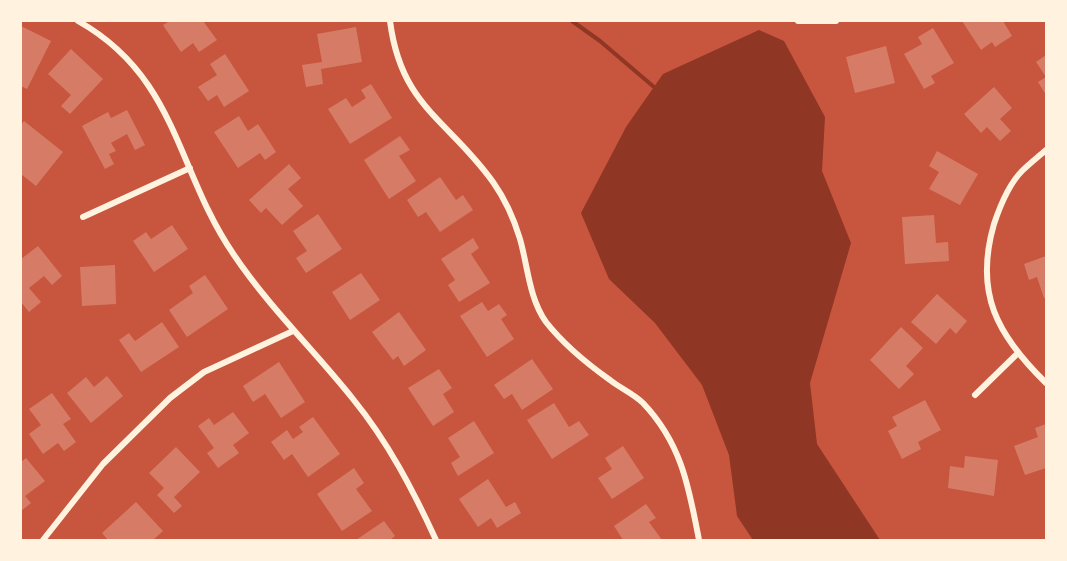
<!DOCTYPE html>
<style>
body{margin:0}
#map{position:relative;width:1067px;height:561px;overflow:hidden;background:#c8553d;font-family:"Golos Text",sans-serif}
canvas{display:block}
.frame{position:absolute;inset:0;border:22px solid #fff3e0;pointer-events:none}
</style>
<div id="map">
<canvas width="1067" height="561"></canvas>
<div class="frame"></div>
</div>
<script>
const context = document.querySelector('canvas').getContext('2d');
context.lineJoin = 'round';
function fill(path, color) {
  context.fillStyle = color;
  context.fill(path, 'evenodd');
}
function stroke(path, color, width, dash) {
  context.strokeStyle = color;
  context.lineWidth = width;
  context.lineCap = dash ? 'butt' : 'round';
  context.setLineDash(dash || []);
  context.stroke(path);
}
fill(new Path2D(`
 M759,30l25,11 41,76 -3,54 29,72 -41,140 7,61 63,96h-127l-16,-24 -8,-61 -27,-70 -47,-62 -46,-44 -28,-66 45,-86 37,-53z`), '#8f3625');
stroke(new Path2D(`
 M572,21l28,20 54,46`), '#8f3625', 4);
fill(new Path2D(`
 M170,21h33l14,19 -18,12 -6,-9 -12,9 -18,-27z
 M962,21h41l9,15 -17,11 -3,-5 -11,8z
 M21,26l30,15 -24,48 -6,-3z
 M356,27l6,35 -41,7 2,15 -17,3 -4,-22 20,-3 -5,-28z
 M933,28l21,35 -23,13 4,7 -11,6 -20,-35 18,-10 -4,-7z
 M886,46l9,37 -40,10 -9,-36z
 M71,49l32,30 -33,35 -9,-8 10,-11 -23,-21z
 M225,54l24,37 -25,16 -7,-12 -9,6 -10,-14 19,-12 -7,-11z
 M1046,55v40l-8,-13 8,-5 -10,-15z
 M371,84l21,34 -42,26 -22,-35 18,-11 6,9 14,-9 -5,-8z
 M994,87l18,21 -12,11 11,12 -11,10 -13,-14 -6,6 -17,-19z
 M127,110l18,35 -10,5 -8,-16 -16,9 5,8 -7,3 5,10 -9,5 -23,-43 26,-14 3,6z
 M239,116l9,15 10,-7 18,28 -11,8 -5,-7 -22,15 -24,-36z
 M24,121l39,31 -27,34 -15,-12v-49z
 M400,136l10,14 -11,6 17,25 -27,18 -25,-39z
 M937,151l41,23 -18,31 -31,-16 10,-17 -10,-6z
 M289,164l12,14 -13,11 15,17 -21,19 -16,-17 -5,5 -12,-13z
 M440,177l16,23 7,-5 10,15 -33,22 -14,-20 -8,5 -11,-17z
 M318,214l24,35 -36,24 -10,-15 11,-7 -14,-20z
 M934,215l2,28 12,-1 1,19 -44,3 -3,-47z
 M172,225l16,24 -34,23 -21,-31 13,-9 5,7z
 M473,238l6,10 -8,6 19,29 -31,19 -11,-17 7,-5 -14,-21z
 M38,246l24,30 -10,9 -8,-9 -15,12 12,14 -12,10 -8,-10v-43z
 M1046,256v42h-2l-7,-21 -8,3 -5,-16z
 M115,265l1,39 -34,2 -2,-39z
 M361,273l19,27 -30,20 -18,-28z
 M205,275l23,34 -41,28 -18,-27 24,-17 -4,-7z
 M937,294l30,27 -11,13 -6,-6 -14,16 -25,-22z
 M482,302l6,9 11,-7 8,11 -6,4 13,20 -27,18 -27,-41z
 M399,312l27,38 -22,16 -6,-10 -5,4 -21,-28z
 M162,322l17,25 -38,25 -22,-32 10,-7 6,8z
 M901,327l22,21 -17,18 8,8 -15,15 -29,-29z
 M532,359l21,30 -31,21 -10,-16 -8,5 -10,-14z
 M279,362l26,40 -24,16 -16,-24 -12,8 -10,-16z
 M439,369l13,19 -9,6 11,18 -21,14 -25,-38z
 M107,376l16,20 -32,27 -24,-30 19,-16 8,10z
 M52,393l19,26 -8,5 13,18 -12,9 -6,-8 -15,11 -14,-20 12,-9 -12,-16z
 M925,400l16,30 -23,12 3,7 -19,10 -14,-28 9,-5 -5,-9z
 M554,403l15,24 10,-6 10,14 -37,24 -25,-39z
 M233,412l16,21 -16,12 6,8 -21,15 -11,-15 7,-5 -16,-22 11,-8 5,7z
 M313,417l27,37 -32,23 -16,-23 -8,6 -13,-18 16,-12 6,9 10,-7 -4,-5z
 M474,421l20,32 -36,23 -7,-13 9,-6 -12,-19z
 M1046,424v44l-21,7 -11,-29 24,-9 -3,-9z
 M623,446l21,32 -32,21 -14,-21 14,-9 -7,-11z
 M176,447l24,25 -26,25 8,9 -8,7 -17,-18 7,-7 -15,-15z
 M965,456l33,4 -4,36 -46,-8 2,-22 14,2z
 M26,458l19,23 -20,15 6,7 -10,8v-49z
 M354,468l10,15 -8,6 16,22 -30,20 -25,-37z
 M488,479l18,28 9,-5 6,11 -24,15 -6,-10 -13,9 -19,-28z
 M136,502l27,29 -10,9h-45l-6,-7z
 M646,504l10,14 -7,4 13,18h-39l-9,-14z
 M384,521l11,15 -5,4h-34z`), '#d67c66');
stroke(new Path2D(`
 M78,21c100,56 98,150 156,234 35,52 80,95 119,144 35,43 60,91 83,141
 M390,21c11,86 58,98 103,161 12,17 21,37 27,57 8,28 9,59 26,83 18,23 40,41 64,58 10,8 24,14 33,23 39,41 46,85 56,137
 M798,21h38
 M1046,150c-8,7 -17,14 -24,21 -14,14 -22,35 -28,53 -20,69 3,111 52,159
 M83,217l107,-49
 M975,395l43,-42
 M43,540l60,-76 67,-66 34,-26 89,-41`), '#fff3e0', 6);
</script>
